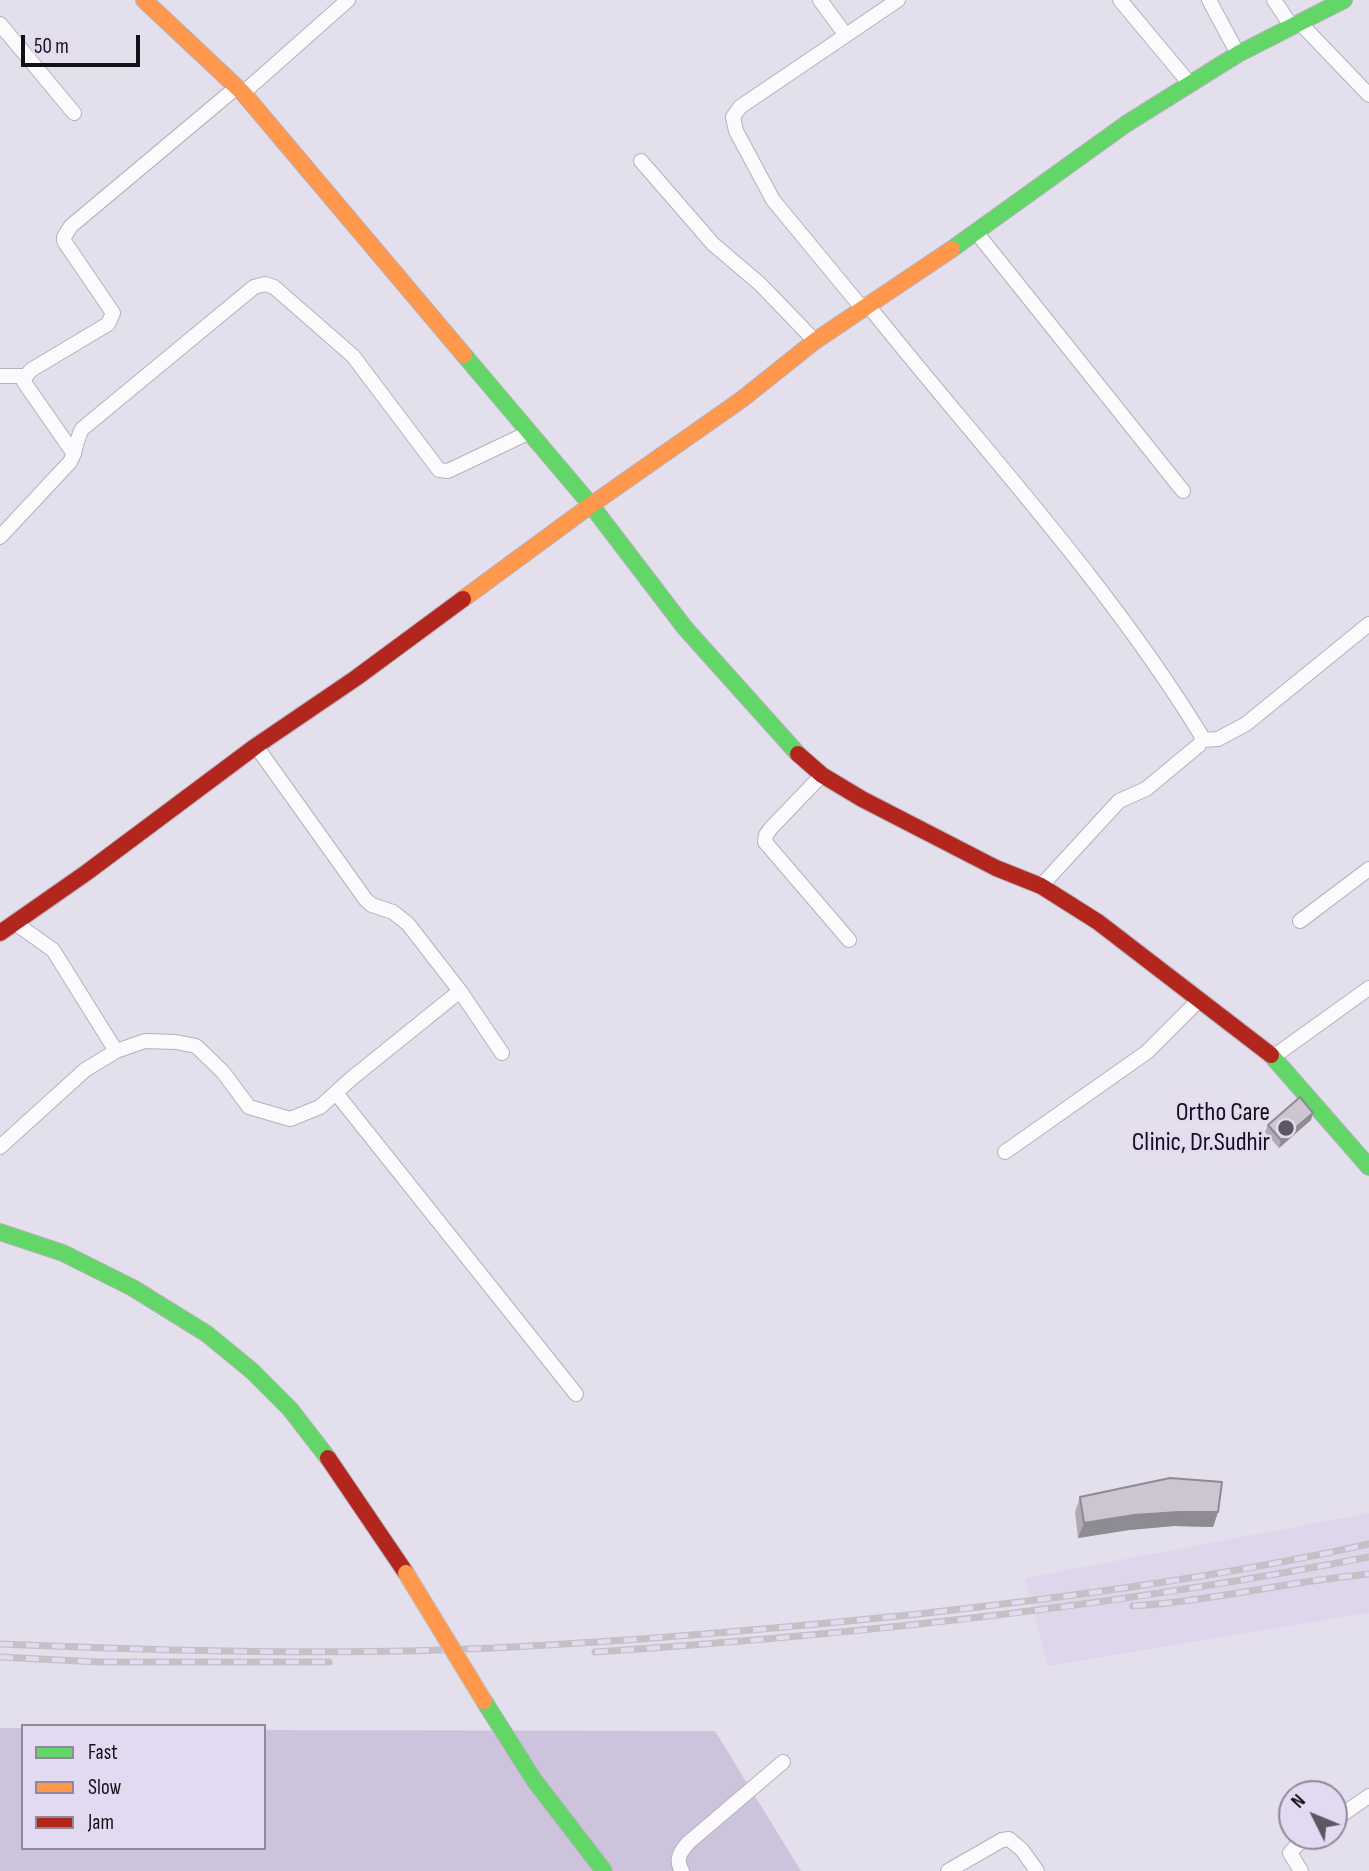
<!DOCTYPE html>
<style>
body{margin:0}
#map{position:relative;width:1369px;height:1871px;overflow:hidden;background:#e4dfec;font-family:"Sofia Sans Condensed",sans-serif}
canvas{display:block}
.legend{position:absolute;left:21px;top:1724px;width:245px;height:126px;box-sizing:border-box;background:#e3daf1;border:2px solid #90899a;margin:0;padding:9px 12px;list-style:none;font-size:21px;color:#131017}
.legend li{display:flex;align-items:center;gap:14px;height:35px}
.legend b{width:35px;border:2px solid #90899a}
.north{position:absolute;left:1278px;top:1780px;width:70px;height:70px;box-sizing:border-box;background:#e3daf1;border:2px solid #90899a;border-radius:50%;rotate:313deg;font-size:19px;font-weight:700;line-height:28px;text-align:center;color:#131017}
.north::after{content:'';display:block;margin:auto;width:24px;height:32px;background:#5c5862;clip-path:polygon(50% 0,100% 100%,50% 72%,0 100%)}
.scale{position:absolute;left:21px;top:35px;width:119px;height:32px;box-sizing:border-box;border:4px solid #131017;border-top:0;padding-left:9px;font-size:21px;line-height:24px;white-space:nowrap;color:#131017;-webkit-text-stroke:5px #e3daf1;paint-order:stroke}
</style>
<div id="map">
<canvas width="1369" height="1871"></canvas>
<ul class="legend">
<li><b style="height:9px;background:#63d668"></b>Fast</li>
<li><b style="height:9px;background:#ff974d"></b>Slow</li>
<li><b style="height:9px;background:#b3261e"></b>Jam</li>
</ul>
<div class="north">N</div>
<div class="scale">50 m</div>
</div>
<script>
const context = document.querySelector('canvas').getContext('2d');
context.lineJoin = 'round';
function fill(path, color) {
  context.fillStyle = color;
  context.fill(path, 'evenodd');
}
function stroke(path, color, width, dash) {
  context.strokeStyle = color;
  context.lineWidth = width;
  context.lineCap = dash ? 'butt' : 'round';
  context.setLineDash(dash || []);
  context.stroke(path);
}
function write(font, color, halo, rows, align = 'center') {
  context.font = font + ' "Sofia Sans Condensed",sans-serif';
  context.lineWidth = 5;
  context.setLineDash([]);
  context.textBaseline = 'middle';
  context.strokeStyle = halo;
  context.fillStyle = color;
  for (const [text, x, y, turn = 0] of rows) {
    context.save();
    context.translate(x, y);
    context.rotate((+turn || 0) * Math.PI / 180);
    context.textAlign = isNaN(turn) ? turn : align;
    if (halo) context.strokeText(text, 0, 0);
    context.fillText(text, 0, 0);
    context.restore();
  }
}
fill(new Path2D(`
 M1369,1513v100l-321,53 -23,-88z`), '#dfd6ec');
fill(new Path2D(`
 M0,1728h23v120h241v-118l451,1 86,140h-801z`), '#cec3dd');
const street = new Path2D(`
 M820,0l25,34
 M1120,0l70,84
 M1209,0l29,54
 M1274,0l18,27
 M1300,23l69,72
 M0,24l74,89
 M243,93l105,-93
 M641,161l72,83 47,40 55,57
 M976,232l207,259
 M867,304c113,142 239,276 334,431l1,5 -3,5 -53,44 -27,12 -78,85
 M862,308l-89,-108 -37,-69 -3,-14 7,-10 158,-107
 M0,376h26
 M74,454l-50,-72 2,-6 5,-6 77,-46 5,-11 -49,-72v-4l7,-11 166,-139
 M0,537l70,-75c6,-11 6,-22 12,-33l172,-142 11,-3 9,3 79,69 86,114 9,1 82,-39
 M1202,740l16,-1 28,-15 123,-100
 M256,746l110,154 6,5 21,7 15,12 52,67 42,62
 M822,775l-51,53 -5,7 -1,7 84,98
 M1300,921l69,-52
 M15,923l38,27 63,101
 M1273,1057l96,-69
 M336,1093l240,301
 M0,1147l85,-77 31,-19 29,-10 31,1 20,4 27,26 26,35 41,12 30,-12 32,-29 108,-87
 M1005,1152l142,-100 51,-51
 M1334,1820l35,-24
 M682,1871c-7,-11 -2,-19 6,-28l95,-81
 M948,1871l54,-31 7,-1 13,11 15,21
 M1301,1871l-11,-18 7,-8 13,-9`);
const fast = new Path2D(`
 M952,249l174,-125 112,-70 106,-54
 M464,355l127,150 94,123 113,126
 M1271,1055l98,112
 M0,1232l63,21 70,35 74,46 45,37 38,38 38,49
 M484,1701l50,79 70,91`);
const slow = new Path2D(`
 M144,0l99,93 221,262
 M463,599l128,-94 150,-105 74,-59 137,-92`);
const jam = new Path2D(`
 M798,754l24,21 40,24 134,69 45,18 57,36 173,133
 M0,933l86,-60 170,-127 100,-68 107,-79
 M328,1458l78,115`);
stroke(street, '#b5b1bb', 16);
stroke(fast, '#b5b1bb', 18);
stroke(slow, '#b5b1bb', 18);
stroke(jam, '#b5b1bb', 18);
stroke(street, '#fbfafc', 14);
stroke(fast, '#63d668', 16);
stroke(slow, '#ff974d', 16);
stroke(jam, '#b3261e', 16);
const rail = new Path2D(`
 M1133,1606c80,-5 157,-25 236,-32
 M0,1644c170,7 341,12 512,3 136,-7 271,-19 406,-33 151,-17 303,-37 451,-70
 M595,1652c260,-17 518,-45 774,-95
 M0,1657l98,5h231`);
stroke(rail, '#c3c1c5', 7);
stroke(rail, '#e3daf1', 4.5, [13]);
const slowBridge = new Path2D(`
 M406,1573l78,128`);
stroke(slowBridge, '#c2c0c5', 18, []);
stroke(slowBridge, '#ff974d', 16);
fill(new Path2D(`
 M1311,1120l-32,28 -14,-16 3,-7z
 M1080,1497l138,15 -5,15 -39,-1 -45,4 -51,8 -3,-26z`), '#afaab4');
fill(new Path2D(`
 M1313,1113l-2,7 -32,28 2,-8z
 M1179,1512h39l-5,15 -39,-1 -45,4 -51,8 6,-15 50,-8z`), '#8e8b92');
const building = new Path2D(`
 M1300,1097l13,16 -32,27 -13,-15z
 M1170,1478l52,4 -4,30h-39l-45,3 -50,8 -4,-26z`);
fill(building, '#cbc6d1');
stroke(building, '#8e8b92', 2);
for (const [x, y, r, color] of [
 [1286,1128,9,"#5c5862"]
]) {
  const dot = new Path2D();
  dot.arc(x, y, r, 0, 2 * Math.PI);
  context.fillStyle = color;
  context.fill(dot);
  stroke(dot, '#e3daf1', 2.5);
}
write('26px', '#131017', '#e3daf1', [
 ["Ortho Care",1270,1113],
 ["Clinic, Dr.Sudhir",1270,1143]
], 'right');
</script>
